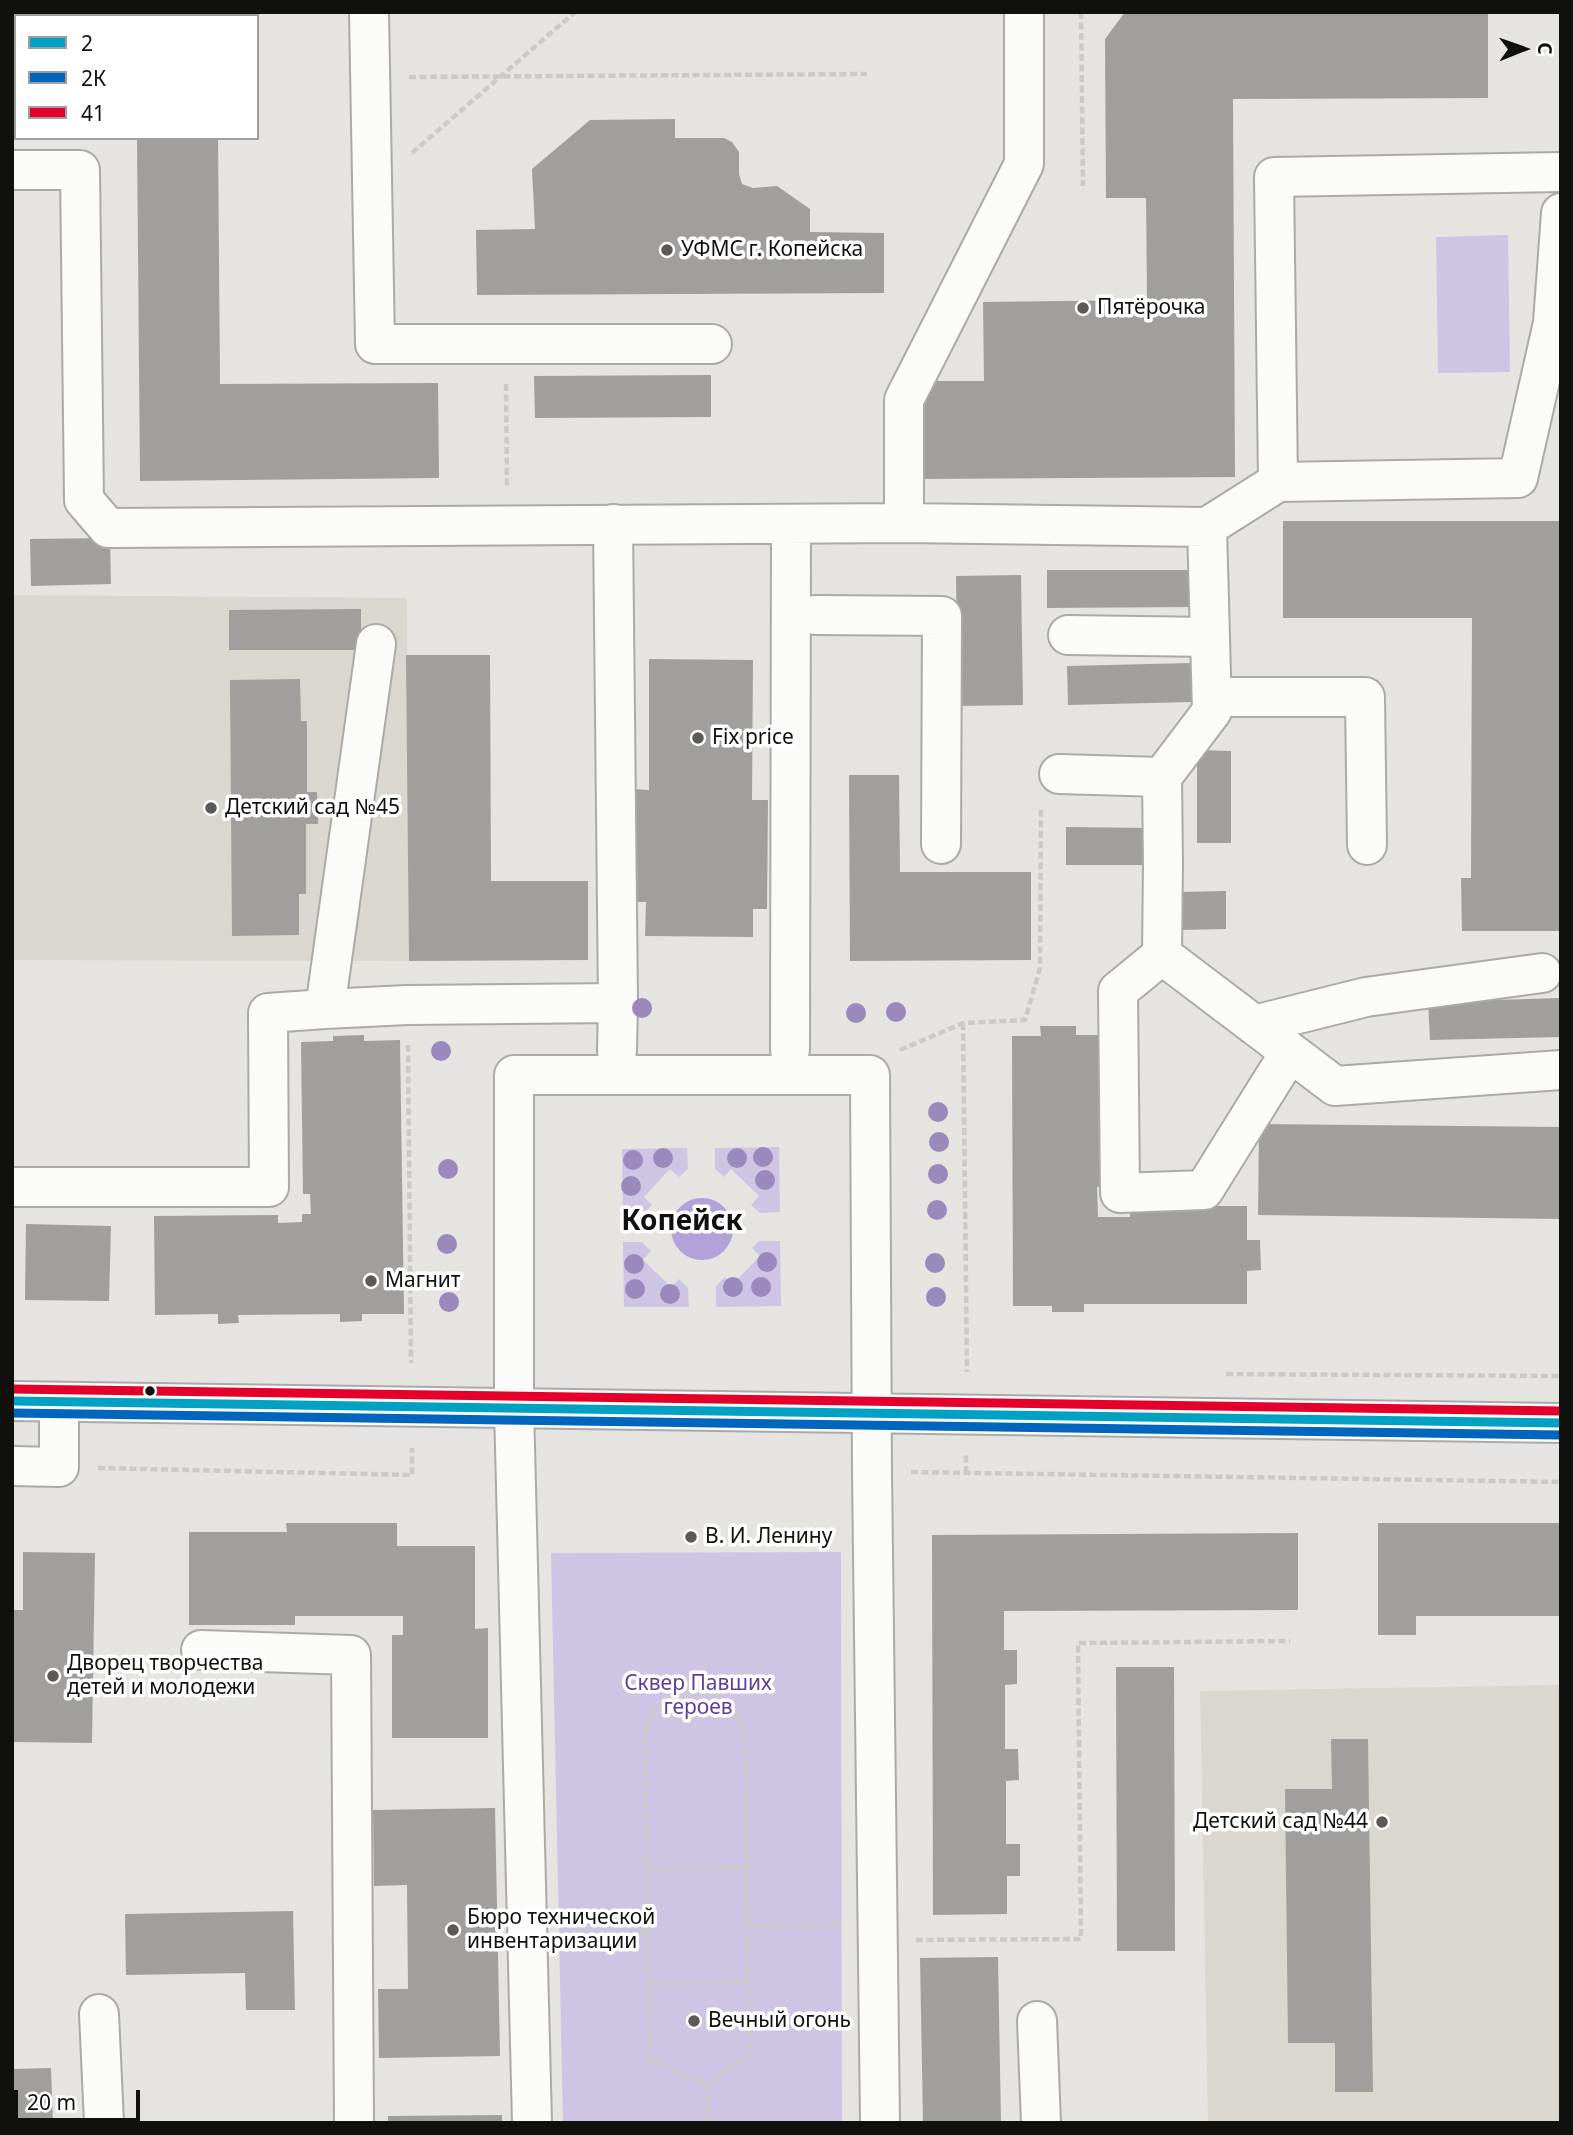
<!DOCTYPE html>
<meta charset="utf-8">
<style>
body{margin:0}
#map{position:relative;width:1573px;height:2135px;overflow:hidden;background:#e5e4e1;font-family:"Noto Sans",sans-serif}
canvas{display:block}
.frame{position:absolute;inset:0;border:14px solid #10100e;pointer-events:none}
.legend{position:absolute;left:14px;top:14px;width:245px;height:126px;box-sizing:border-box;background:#fff;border:2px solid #9f9f9f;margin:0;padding:9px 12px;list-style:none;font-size:21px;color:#10100e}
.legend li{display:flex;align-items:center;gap:14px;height:35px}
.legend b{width:35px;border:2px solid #9f9f9f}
.north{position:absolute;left:1489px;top:14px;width:70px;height:70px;-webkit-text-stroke:5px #fff;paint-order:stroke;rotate:89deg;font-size:19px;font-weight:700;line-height:28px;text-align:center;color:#10100e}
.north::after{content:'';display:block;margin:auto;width:24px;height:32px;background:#10100e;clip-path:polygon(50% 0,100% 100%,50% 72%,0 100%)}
.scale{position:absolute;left:14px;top:2090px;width:126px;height:32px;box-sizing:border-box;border:4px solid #10100e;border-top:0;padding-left:9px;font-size:21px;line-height:24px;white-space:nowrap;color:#10100e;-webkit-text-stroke:5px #fff;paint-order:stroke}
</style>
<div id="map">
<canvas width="1573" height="2135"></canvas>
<div class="frame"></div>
<ul class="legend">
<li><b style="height:9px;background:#01a1c4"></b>2</li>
<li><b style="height:9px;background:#0065bd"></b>2К</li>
<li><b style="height:9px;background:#e4002b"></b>41</li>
</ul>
<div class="north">С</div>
<div class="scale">20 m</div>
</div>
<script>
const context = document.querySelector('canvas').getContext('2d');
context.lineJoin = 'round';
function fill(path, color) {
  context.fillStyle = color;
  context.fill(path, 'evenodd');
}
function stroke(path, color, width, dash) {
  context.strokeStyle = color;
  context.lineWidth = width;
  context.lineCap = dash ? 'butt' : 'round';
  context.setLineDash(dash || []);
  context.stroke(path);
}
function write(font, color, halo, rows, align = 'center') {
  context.font = font + ' "Noto Sans",sans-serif';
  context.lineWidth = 7;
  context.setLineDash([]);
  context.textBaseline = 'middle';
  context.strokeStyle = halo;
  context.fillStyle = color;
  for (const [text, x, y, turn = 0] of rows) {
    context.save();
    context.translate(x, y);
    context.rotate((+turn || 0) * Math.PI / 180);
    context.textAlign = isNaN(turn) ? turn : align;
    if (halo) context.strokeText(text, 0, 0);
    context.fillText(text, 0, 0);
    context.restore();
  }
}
fill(new Path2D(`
 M14,595l393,3 2,363 -395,-1z
 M1561,1685v438h-353l-8,-432z`), '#d9d7cf');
fill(new Path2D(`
 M1508,235l2,137 -72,1 -2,-136z
 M779,1147l1,65 -20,1 -9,-8 8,-9 -28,-27 -7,8 -9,-8v-21z
 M687,1148l1,21 -9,8 -9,-8 -26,28 8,8 -9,9h-20l-1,-65z
 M759,1241h21l1,65 -65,1v-21l9,-9 8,7 27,-28 -8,-8z
 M623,1242h19l9,9 -8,9 28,27 8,-8 9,9 1,19h-65z
 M841,1552l1,571h-279l-12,-570z`), '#cec5e5');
fill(new Path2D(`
 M671 1229a31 31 0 1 1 62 0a31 31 0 1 1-62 0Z`), '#b1a2da');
fill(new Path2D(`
 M12,12h205v4h-201v83h-4z
 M1125,12h363v86l-255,1 2,378 -313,2 -1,-98h63l-1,-79 164,-2 -1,-102h-40l-1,-159z
 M675,119v19h49l8,4 7,10v22l3,10 11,4 24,-2 33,23v23l74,1v60l-407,2 -1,-65 59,-1 -3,-60 58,-49z
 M137,138h81l2,246 218,-1 1,95 -299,3z
 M711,375v42l-176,1 -1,-42z
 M1283,521h278v410h-99l-1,-53h10l1,-260h-189z
 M110,538l1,46 -80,2 -1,-47z
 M1047,570h144v37l-144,1z
 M1021,575l2,130 -65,1 -2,-130z
 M361,609v41h-132v-40z
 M406,655h84l1,226h97v79l-179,1z
 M649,659l104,1 -1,140h16l-1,109h-14v28l-108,-1 1,-34h-15l1,-113 17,1z
 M1191,663l1,39 -124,3 -1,-39z
 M300,679l1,42h6v71h10l1,32h-12v70h-7v41l-67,1 -2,-256z
 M1197,750l34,1v92h-34z
 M849,775h50l1,97h131v88l-181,1z
 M1066,827l86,1v37h-86z
 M1226,891v38l-47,1v-38z
 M1561,998v39l-131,3 -2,-38z
 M1040,1026h36v9h33v153l-12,-1 1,30h32v-11h117v34h13l1,30 -14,1v33h-163v8h-32v-6h-39l-1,-270h29z
 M364,1035v6l36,-1 4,274h-42v7l-22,1v-8l-102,1 1,8 -21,1v-10l-63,1 -1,-99 124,-1v8l24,-1v-8h9l-1,-20h-7l-2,-152 32,-1v-5z
 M1259,1124l302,3v92l-303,-4z
 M26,1224l85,2 -2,75 -84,-1z
 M286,1523h111v23h78v83l13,-1v110h-96v-103h11v-19h-108v9h-106v-93h98z
 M1378,1523h183v93h-145v19h-38z
 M1298,1533v77l-294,1v39h13v34l-12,1v64h13l1,31 -13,1v63h14v32h-13v38l-74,1 -1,-380z
 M23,1552l72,1 -3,190 -80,-1v-132h11z
 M1116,1667h58l1,284h-58z
 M1331,1739h37l5,353h-38v-49h-47l-3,-254h47z
 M495,1808l5,248 -121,2 -1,-69h30l-1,-104 -33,1 -1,-76z
 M293,1911l2,99h-49l-1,-37 -119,2 -1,-61z
 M998,1957l3,166h-78l-3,-165z
 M51,2068l2,55h-41v-54z
 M502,2115v8h-114v-7z`), '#a09f9d');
const minor = new Path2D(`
 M369,12l6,332h337
 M1024,12v152l-120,236v123l303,4 71,-45 240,-4 35,-155 8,-110
 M12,170h68l4,330 24,28 796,-5
 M1278,482l-4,-305 287,-5
 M613,524l5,479
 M815,615l127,1 -1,228
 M1068,635l142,2
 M1212,697h153l2,148
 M1059,774l103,3 50,-66 -5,-184
 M1162,777l1,87 -1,91 173,131 226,-16
 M1162,955l-44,36 2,202 84,-3 86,-138
 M325,1009l82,-4 211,-2 -1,48
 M1254,1025l112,-28 176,-24
 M790,1050l1,-525
 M12,1187h257l-1,-174 57,-4 51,-365
 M12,1401l1549,22
 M12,1466l47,1v-65
 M201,1650l150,5 3,468
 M99,2014l5,109
 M1037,2021l4,102
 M532,2123l-18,-716v-332h356l2,397 8,651`);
stroke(minor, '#abaaa8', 42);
stroke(new Path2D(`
 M1081,12l2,174
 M409,77l458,-3
 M412,153l163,-141
 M506,384l1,103
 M963,1023l4,349
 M408,1045l3,318
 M900,1050l63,-27 62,-3 15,-52 1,-160
 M1226,1374l335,2
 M98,1468l314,7v-27
 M911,1472l650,10
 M966,1473v-20
 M647,1869l100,-1
 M748,1925h90
 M566,1934l81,-2
 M916,1940l165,-1 -3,-296 212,-2
 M648,1983l101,-1
 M708,2085l-58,-25 -5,-323 7,-23 13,-14 25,-9 28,6 20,16 7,23 4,318 -41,31 1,38`), '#cbcaca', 4.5, [7, 3.5]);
stroke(minor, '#fbfbfa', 38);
stroke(new Path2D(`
 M12,1401l1549,22`), '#01a1c4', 9);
stroke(new Path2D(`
 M12,1413l1549,22`), '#0065bd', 9);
stroke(new Path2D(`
 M12,1389l1549,22`), '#e4002b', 9);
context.fillStyle = '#9b88bc';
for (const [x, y] of [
 [642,1008],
 [896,1012],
 [856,1013],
 [441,1051],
 [938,1112],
 [939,1142],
 [763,1157],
 [663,1158],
 [737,1158],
 [633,1160],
 [448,1169],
 [938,1174],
 [765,1180],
 [631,1186],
 [937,1210],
 [447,1244],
 [767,1262],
 [935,1263],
 [634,1264],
 [733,1287],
 [761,1287],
 [635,1289],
 [670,1294],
 [936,1297],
 [449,1302]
]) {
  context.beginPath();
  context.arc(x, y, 10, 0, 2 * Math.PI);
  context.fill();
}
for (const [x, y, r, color] of [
 [667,250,7,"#5b5a58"],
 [1083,308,7,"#5b5a58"],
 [698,738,7,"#5b5a58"],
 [211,808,7,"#5b5a58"],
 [371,1281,7,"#5b5a58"],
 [150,1391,6,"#10100e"],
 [691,1537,7,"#5b5a58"],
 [53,1676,7,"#5b5a58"],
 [1382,1822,7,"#5b5a58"],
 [453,1930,7,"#5b5a58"],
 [694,2021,7,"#5b5a58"]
]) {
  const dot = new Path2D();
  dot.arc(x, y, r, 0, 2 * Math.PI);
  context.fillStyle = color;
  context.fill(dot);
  stroke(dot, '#fff', 2.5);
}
write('21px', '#10100e', '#fff', [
 ["УФМС г. Копейска",681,250],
 ["Пятёрочка",1097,308],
 ["Fix price",712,738],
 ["Детский сад №45",225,808],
 ["Магнит",385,1281],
 ["В. И. Ленину",705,1537],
 ["Дворец творчества",67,1664],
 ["детей и молодежи",67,1688],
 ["Детский сад №44",1368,1822,"right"],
 ["Бюро технической",467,1918],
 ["инвентаризации",467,1942],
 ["Вечный огонь",708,2021]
], 'left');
write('21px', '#5e3d9e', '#fff', [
 ["Сквер Павших",698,1684],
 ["героев",698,1708]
]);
write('bold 28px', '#10100e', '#fff', [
 ["Копейск",682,1222]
]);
</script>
